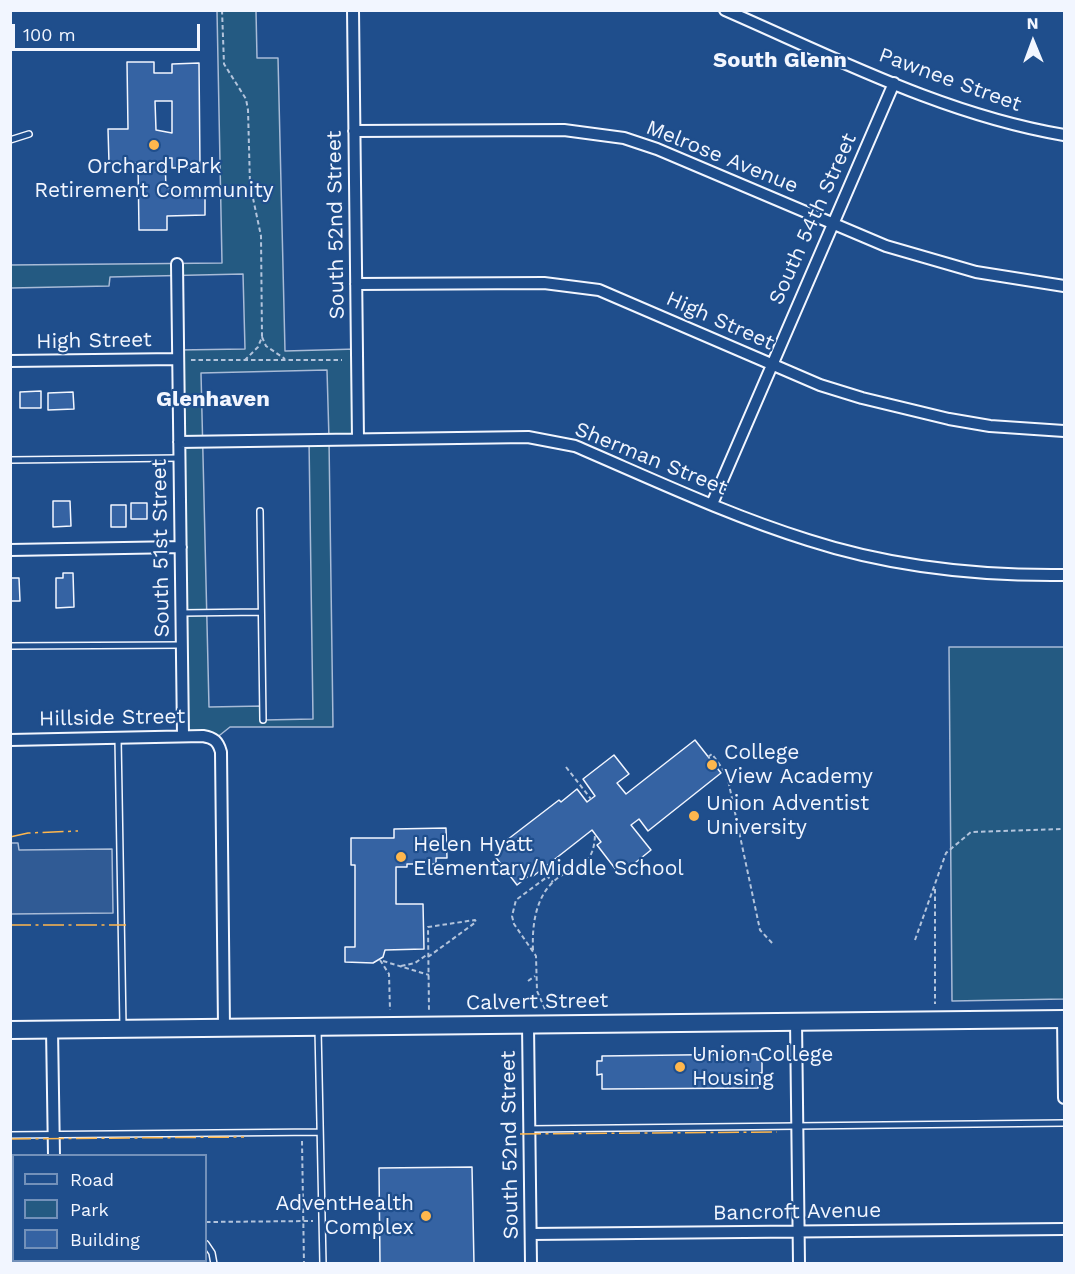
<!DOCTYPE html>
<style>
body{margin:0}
#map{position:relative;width:1075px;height:1274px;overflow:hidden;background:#1f4e8c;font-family:"Work Sans",sans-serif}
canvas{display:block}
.frame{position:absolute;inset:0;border:12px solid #f2f6ff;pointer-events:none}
.legend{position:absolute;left:12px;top:1154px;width:195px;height:108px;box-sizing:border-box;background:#1f4e8c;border:2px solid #7391ba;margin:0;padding:8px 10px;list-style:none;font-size:18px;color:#f2f6ff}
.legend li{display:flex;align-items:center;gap:12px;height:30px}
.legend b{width:30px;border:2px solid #7391ba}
.north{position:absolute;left:1003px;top:12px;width:60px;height:60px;-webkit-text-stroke:4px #1f4e8c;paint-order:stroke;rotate:359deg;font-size:16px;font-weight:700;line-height:24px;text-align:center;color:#f2f6ff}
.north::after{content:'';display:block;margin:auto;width:21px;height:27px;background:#f2f6ff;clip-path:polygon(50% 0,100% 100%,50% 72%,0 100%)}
.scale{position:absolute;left:12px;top:24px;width:188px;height:27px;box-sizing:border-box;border:3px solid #f2f6ff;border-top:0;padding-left:8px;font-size:18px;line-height:21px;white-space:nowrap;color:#f2f6ff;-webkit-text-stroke:4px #1f4e8c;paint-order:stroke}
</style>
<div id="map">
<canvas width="1075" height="1274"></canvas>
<div class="frame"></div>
<ul class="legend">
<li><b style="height:8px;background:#1f4e8c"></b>Road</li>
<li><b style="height:16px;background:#245a82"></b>Park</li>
<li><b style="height:16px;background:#3563a3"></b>Building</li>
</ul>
<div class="north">N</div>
<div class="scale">100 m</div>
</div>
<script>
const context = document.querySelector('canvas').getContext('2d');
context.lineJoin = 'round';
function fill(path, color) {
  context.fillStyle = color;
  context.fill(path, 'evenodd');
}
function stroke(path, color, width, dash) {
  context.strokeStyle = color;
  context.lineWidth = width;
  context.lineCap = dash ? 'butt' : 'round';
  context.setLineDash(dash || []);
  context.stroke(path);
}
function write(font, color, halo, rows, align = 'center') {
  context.font = font + ' "Work Sans",sans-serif';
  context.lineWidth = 4.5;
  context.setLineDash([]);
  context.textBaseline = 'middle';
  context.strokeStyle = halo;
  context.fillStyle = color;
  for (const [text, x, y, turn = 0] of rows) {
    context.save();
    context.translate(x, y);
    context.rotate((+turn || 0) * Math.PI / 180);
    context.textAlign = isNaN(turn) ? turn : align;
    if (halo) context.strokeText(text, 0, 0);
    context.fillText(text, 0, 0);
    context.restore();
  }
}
const green = new Path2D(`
 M217,11h39l1,47h21l7,293 72,-2 1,90 -29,1 4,287h-103l-15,12 -32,-3 -5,-386 67,-1 -2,-75 -133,3 -1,9 -98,2 -1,-23 212,-2zM327,370l2,69 -20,1 4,279 -49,1 -1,-14 -54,1 -8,-334z
 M949,647h115v352l-112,2z`);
fill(green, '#245a82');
stroke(green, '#a8bbd7', 1.5);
const parking = new Path2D(`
 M10,843h8l1,7 93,-1 1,64 -102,1z`);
fill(parking, '#305b95');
stroke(parking, '#a8bbd7', 1.5);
const building = new Path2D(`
 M127,62h27v11h18v-9l27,-1 1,105h-28v-10h-7l1,30h39v27l-38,1v14h-28l-1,-67h-29l-1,-34h20zM155,101h17v32l-16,-3z
 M41,391v17h-21v-16z
 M73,392l1,17 -26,1v-17z
 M53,501h17l1,25 -18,1z
 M131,503h16v16h-16z
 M111,505h15v22h-15z
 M63,573h10l1,34 -18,1v-30h7z
 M10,578h9l1,23h-10z
 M695,740l26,33 -73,58 -9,-12 -8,6 20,25 -31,25 -23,-30 4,-3 -9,-12 -60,47 -2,-2 -13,10 -23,-30 12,-9 -3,-3 56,-43 2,2 16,-13 10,13 8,-6 -12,-17 31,-24 15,19 -12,9 9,11z
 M446,828l1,30h-11v6h-29v3h-11v37h27l1,45 -39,1 -2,7 -10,6 -28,-1v-15h10v-82h-4v-27h43v-9z
 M757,1054v6h5v13h-4v15l-156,1v-15l-5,1v-14h5v-5z
 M472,1167l2,97h-94l-1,-96z`);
fill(building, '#3563a3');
stroke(building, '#f2f6ff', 1.5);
const lane = new Path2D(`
 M10,140l19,-6
 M10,460l170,-2
 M260,511l3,209
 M182,613l79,-1
 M10,646l172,-1
 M118,738l5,289
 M318,1029l5,235
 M529,1129l535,-6
 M10,1135l310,-3
 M206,1244l6,9 2,11`);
const street = new Path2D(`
 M353,10l5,429
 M725,10c110,48 220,105 339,125
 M354,131l210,-1 60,8 33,11 229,97 90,26 88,14
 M177,264l6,472
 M356,284l188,-1 55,7 221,95 42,13 87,21 41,7 74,5
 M10,361l168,-2
 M179,442l349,-5 47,9c77,33 153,69 233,94 83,27 170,36 256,35
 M712,504l182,-421
 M10,550l171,-3
 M10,740l193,-4c11,2 15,5 18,16l3,275
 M1063,1019l1,79
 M796,1021l3,243
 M528,1025l3,239
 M52,1029l2,127
 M531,1234l533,-5
 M10,1239h4`);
const secondary = new Path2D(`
 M10,1030l1054,-11`);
stroke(lane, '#f2f6ff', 8);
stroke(street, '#f2f6ff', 14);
stroke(secondary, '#f2f6ff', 20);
stroke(new Path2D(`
 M222,10l2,54 22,35 2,11 2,74 11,52 1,101 -4,10 -13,13
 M262,337l4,9 19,13
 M191,360h151
 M708,757l4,-3 15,21 33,155 13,14
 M566,767l25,32
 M541,870l12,12
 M935,889v115
 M915,940l31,-87 25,-21 93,-3
 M533,950c-1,-23 2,-50 19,-67 20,-20 42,-11 43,-49
 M428,957l48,-35 -1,-2 -47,7 1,84
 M380,960l9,14 1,36
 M383,961l46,14
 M401,966l14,-3 13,-9
 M528,981l7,-5
 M545,1009l-8,-18 -1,-35 -22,-32 -2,-8 4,-16 31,-23
 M302,1141l2,123
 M206,1222l107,-1
 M62,1260v4
 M117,1260v4
 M187,1260v4`), '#b3c4dc', 2, [4.5, 3]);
stroke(lane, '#1f4e8c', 5);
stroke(street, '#1f4e8c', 10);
stroke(secondary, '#1f4e8c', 16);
stroke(new Path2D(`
 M10,837l18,-4 50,-2
 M10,925h116
 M520,1134l257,-2
 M10,1139l234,-2`), '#ffb74d', 1.5, [21, 4.5, 3, 4.5]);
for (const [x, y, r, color] of [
 [154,145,6,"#ffb74d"],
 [712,765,6,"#ffb74d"],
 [694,816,6,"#ffb74d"],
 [401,857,6,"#ffb74d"],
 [680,1067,6,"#ffb74d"],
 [426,1216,6,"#ffb74d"]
]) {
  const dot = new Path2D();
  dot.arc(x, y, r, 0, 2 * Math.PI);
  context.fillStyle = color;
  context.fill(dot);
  stroke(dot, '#1f4e8c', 2);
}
write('21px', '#f2f6ff', '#1f4e8c', [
 ["Pawnee Street",950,80,20],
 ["Melrose Avenue",722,157,22],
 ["South 54th Street",813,219,-66],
 ["South 52nd Street",336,225,-91],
 ["High Street",720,321,24],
 ["High Street",94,341,-1],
 ["Sherman Street",651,459,22],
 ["South 51st Street",161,548,-91],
 ["Hillside Street",112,718,-1],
 ["Calvert Street",537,1002,-1],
 ["South 52nd Street",510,1145,-91],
 ["Bancroft Avenue",797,1212,-1]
]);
write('21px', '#f2f6ff', '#1f4e8c', [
 ["Orchard Park",154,167,"center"],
 ["Retirement Community",154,191,"center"],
 ["College",724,753],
 ["View Academy",724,777],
 ["Union Adventist",706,804],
 ["University",706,828],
 ["Helen Hyatt",413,845],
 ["Elementary/Middle School",413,869],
 ["Union College",692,1055],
 ["Housing",692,1079],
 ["AdventHealth",414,1204,"right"],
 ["Complex",414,1228,"right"]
], 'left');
write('bold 22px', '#f2f6ff', '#1f4e8c', [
 ["South Glenn",780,61],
 ["Glenhaven",213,400]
]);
</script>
